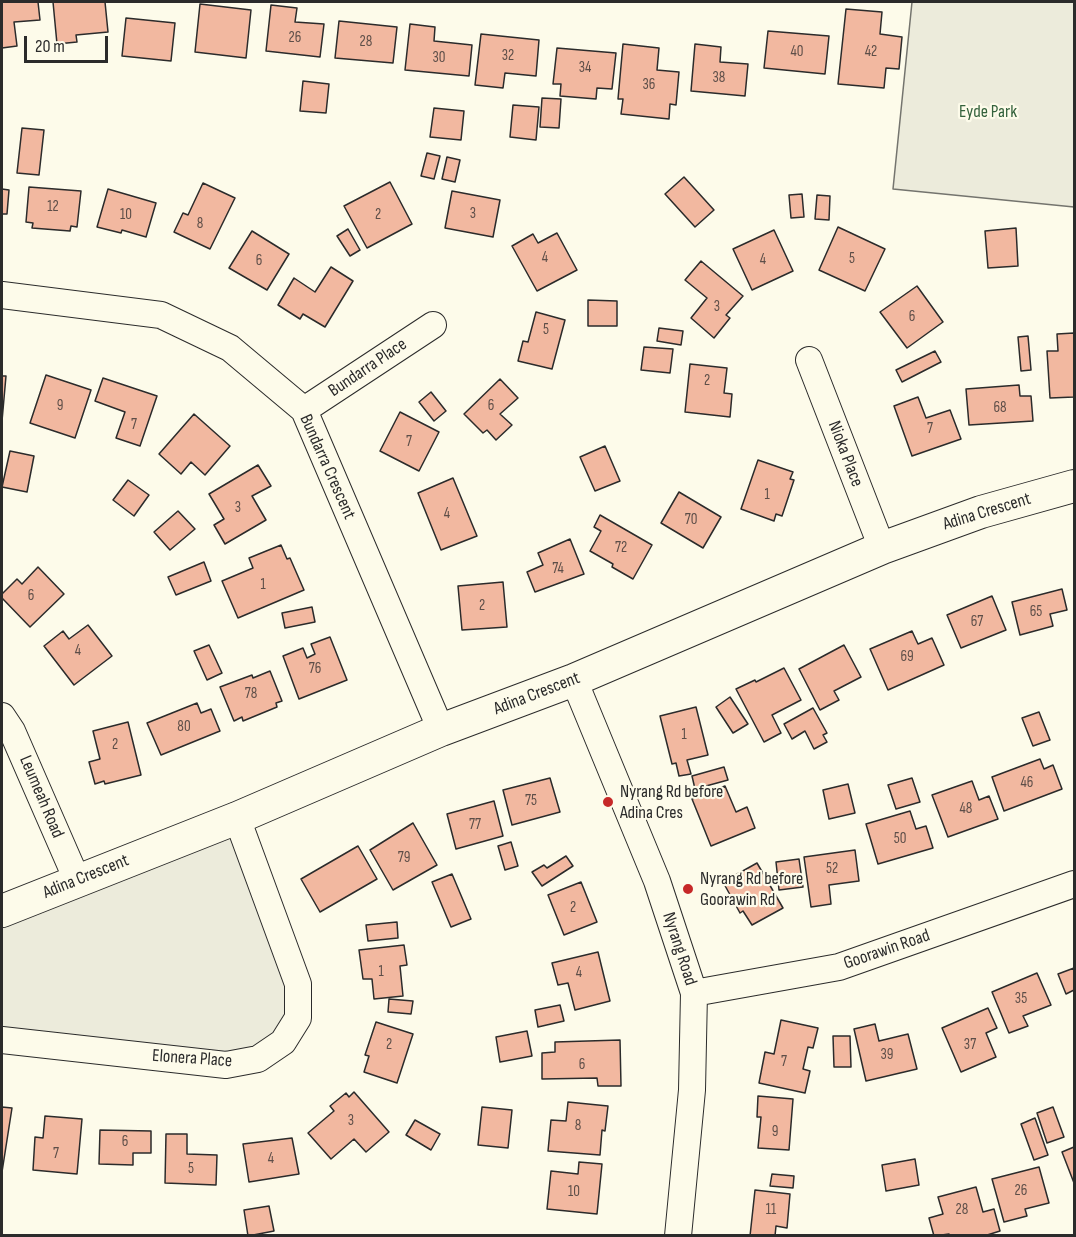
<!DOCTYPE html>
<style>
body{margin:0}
#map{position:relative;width:1076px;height:1237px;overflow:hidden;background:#fdfbea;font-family:"Sofia Sans Condensed",sans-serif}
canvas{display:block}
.frame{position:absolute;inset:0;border:3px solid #2b2b2b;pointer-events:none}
.scale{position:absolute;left:24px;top:36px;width:84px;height:27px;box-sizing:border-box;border:3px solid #2b2b2b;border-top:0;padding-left:8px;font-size:18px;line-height:21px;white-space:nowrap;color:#2b2b2b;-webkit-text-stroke:4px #fdfbea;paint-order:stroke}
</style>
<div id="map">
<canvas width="1076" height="1237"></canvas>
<div class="frame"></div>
<div class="scale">20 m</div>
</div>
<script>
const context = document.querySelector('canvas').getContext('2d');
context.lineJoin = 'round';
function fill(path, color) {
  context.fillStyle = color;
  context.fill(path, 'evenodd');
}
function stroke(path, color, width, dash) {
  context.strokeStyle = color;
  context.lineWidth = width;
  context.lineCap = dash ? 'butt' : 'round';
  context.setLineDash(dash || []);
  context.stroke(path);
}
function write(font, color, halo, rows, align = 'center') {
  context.font = font + ' "Sofia Sans Condensed",sans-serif';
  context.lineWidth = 4.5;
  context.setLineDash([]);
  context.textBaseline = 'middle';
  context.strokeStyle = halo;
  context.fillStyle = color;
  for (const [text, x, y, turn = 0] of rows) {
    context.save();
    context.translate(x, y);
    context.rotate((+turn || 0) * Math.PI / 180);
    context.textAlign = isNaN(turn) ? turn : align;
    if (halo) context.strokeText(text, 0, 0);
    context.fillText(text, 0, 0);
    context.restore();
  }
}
const green = new Path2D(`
 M912,2h162v205l-181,-18z
 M237,818l61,200 -40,41 -256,-19v-129z`);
fill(green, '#ecebdb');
stroke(green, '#74746e', 1.5);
const building = new Path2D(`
 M2,2h36l2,18 -26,2 3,24 -15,2z
 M53,2h52l3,30 -32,3 1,7 -20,2z
 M200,4l51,6 -5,48 -51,-6z
 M271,5l26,3 -2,14 29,2 -4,33 -54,-6z
 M846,9l36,3 -2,22 22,3 -3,32 -13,-1 -2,20 -46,-4z
 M126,18l49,5 -4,38 -49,-5z
 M339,21l58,6 -4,36 -58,-5z
 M410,24l25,3 -1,14 38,4 -3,31 -64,-6z
 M768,31l61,5 -4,38 -61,-6z
 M481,34l58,6 -3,36 -31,-3 -2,15 -28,-3z
 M623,44l36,4 -2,22 22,2 -3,33 -6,-1 -1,15 -48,-5 2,-15h-5z
 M695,44l26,3 -1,15 28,2 -3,32 -54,-5z
 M557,48l59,5 -4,36 -15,-1 -1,11 -36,-3 1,-12h-8z
 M303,81l26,3 -3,29 -26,-2z
 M542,98l19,1 -2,29 -19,-1z
 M513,105l26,2 -3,33 -26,-3z
 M434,108l30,3 -3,29 -31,-3z
 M22,128l22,2 -5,45 -22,-2z
 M427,153l13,3 -6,23 -13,-3z
 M447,157l13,3 -5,22 -13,-3z
 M684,177l30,33 -19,17 -30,-33z
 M390,182l22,42 -45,24 -23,-42z
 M203,183l32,15 -25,51 -36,-17 9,-19 5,2z
 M29,187l52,4 -4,36 -6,-1 -1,5 -38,-3 1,-5 -7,-1z
 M2,189l7,1 -2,24h-5z
 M108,189l48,14 -10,34 -24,-7 -1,3 -24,-6z
 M452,191l48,9 -7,37 -48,-9z
 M802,194l2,23 -13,1 -2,-23z
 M817,195l13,1 -1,24 -14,-1z
 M838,227l47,22 -20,42 -46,-21z
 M1016,228l2,38 -30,2 -3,-37z
 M348,229l12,21 -10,6 -13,-20z
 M774,230l19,41 -41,19 -19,-41z
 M252,231l37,23 -22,36 -38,-22z
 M557,233l20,37 -40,21 -25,-45 21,-12 5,9z
 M701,261l42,35 -17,19 4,3 -16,20 -23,-20 16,-20 -22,-18z
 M331,267l22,14 -28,46 -22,-13 -3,5 -22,-14 16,-27 21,14z
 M917,286l26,36 -36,26 -27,-36z
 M588,300l29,1v25h-29z
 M536,312l29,8 -13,49 -34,-8 5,-20 5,1z
 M659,328l24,3 -2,14 -24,-4z
 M1074,333v64l-24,1 -3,-47h11l-1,-17z
 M1028,336l3,34 -10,1 -3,-34z
 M644,347l29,2 -3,24 -29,-3z
 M935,351l6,11 -39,20 -6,-12z
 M690,364l37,4 -3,25 8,1 -2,23 -45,-5z
 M46,375l45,15 -16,48 -45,-15z
 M2,376h4l-4,45z
 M103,378l54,18 -17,50 -24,-8 9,-26 -30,-11z
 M500,379l18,19 -18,16 12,11 -16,15 -9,-10 -4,3 -19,-19z
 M1019,385l1,11h11l2,25 -64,4 -3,-36z
 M431,392l15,19 -12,10 -15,-19z
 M918,397l8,21 24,-8 11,29 -49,17 -18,-50z
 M400,412l39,20 -20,39 -39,-20z
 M194,414l36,32 -25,29 -14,-13 -10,12 -22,-20z
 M605,446l15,35 -25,10 -15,-34z
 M10,451l24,5 -7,36 -25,-5z
 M758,460l35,12 -3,7 4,1 -12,36 -6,-2 -2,7 -33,-12z
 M258,465l13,21 -19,10 14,24 -41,24 -11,-19 10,-6 -15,-25z
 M453,478l24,58 -36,14 -23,-57z
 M128,480l21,15 -15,21 -21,-16z
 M679,492l42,25 -18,31 -42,-25z
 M178,511l17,18 -25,21 -16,-18z
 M600,515l52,30 -19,34 -21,-12 1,-3 -23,-13 11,-20 -7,-4z
 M570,539l14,35 -49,18 -8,-20 16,-7 -5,-12z
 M281,545l6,14 3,-1 14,32 -66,28 -16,-37 31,-13 -4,-10z
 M204,562l7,19 -35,14 -8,-18z
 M38,567l26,27 -34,33 -28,-29v-4l15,-15 5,5z
 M503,582l4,45 -45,3 -4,-44z
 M1062,589l5,21 -17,4 3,12 -33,9 -8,-33z
 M992,596l14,34 -45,18 -14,-33z
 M312,607l3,15 -30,6 -3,-15z
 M88,625l24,31 -38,29 -30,-39 19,-15 6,8z
 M912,631l6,13 14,-6 12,27 -56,25 -18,-41z
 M330,637l17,43 -48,19 -16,-43 20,-8 4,10 8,-4 -4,-10z
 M209,645l13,28 -15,7 -13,-29z
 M844,645l17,32 -27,14 5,9 -19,10 -21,-41z
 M784,668l17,32 -29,15 9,18 -17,9 -28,-53 19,-9 1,2z
 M270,671l12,30 -6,2 1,4 -34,14 -1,-4 -8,4 -14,-34 32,-12 1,3z
 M730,697l18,27 -15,9 -17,-26z
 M197,703l4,10 10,-4 9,22 -59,24 -14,-32z
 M696,707l12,48 -21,5 4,14 -12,2 -3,-13 -4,1 -12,-48z
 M813,708l14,25 -4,2 4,7 -13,7 -9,-18 -13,8 -8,-15z
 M1039,712l11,28 -17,6 -11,-28z
 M128,722l13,53 -36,9 -1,-3 -9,3 -6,-22 11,-3 -7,-28z
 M1040,759l4,10 9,-4 9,24 -58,22 -12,-34z
 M724,767l4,13 -33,9 -3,-13z
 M550,778l10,34 -48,13 -9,-35z
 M912,778l8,24 -24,7 -8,-24z
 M972,781l7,19 10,-4 9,23 -50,18 -16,-42z
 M848,784l7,29 -26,6 -6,-29z
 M725,786l11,26 11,-5 8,21 -44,18 -19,-47z
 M494,801l9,35 -47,13 -9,-35z
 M910,811l6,18 10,-3 7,22 -55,16 -12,-40z
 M413,823l24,42 -44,25 -23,-40z
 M511,842l7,24 -13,4 -7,-24z
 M358,846l19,33 -57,33 -19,-33z
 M855,850l4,31 -30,4 2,19 -20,3 -7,-50z
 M566,856l7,10 -31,20 -10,-14 12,-7 3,3z
 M799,859l4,28 -24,3 -3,-28z
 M757,863l26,45 -31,17 -9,-14 -3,2 -17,-31z
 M452,874l19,45 -20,8 -19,-45z
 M581,882l16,40 -33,13 -16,-40z
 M397,922l1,16 -30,3 -2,-16z
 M404,945l3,20 -7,1 3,30 -29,3 -2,-20h-9l-4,-29z
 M598,952l12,49 -35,9 -7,-27 -10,2 -6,-22z
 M1074,968v22l-8,4 -8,-20z
 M1037,973l14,32 -28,11 5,10 -19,7 -17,-41z
 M389,999l24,2 -2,13 -23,-2z
 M560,1005l4,16 -26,6 -3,-17z
 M988,1008l9,20 -11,5 10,24 -35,15 -19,-44z
 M781,1020l37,8 -5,20 -5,-1 -5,22 7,2 -5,22 -46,-10 6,-31 9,2z
 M376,1022l37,12 -16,49 -33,-11 5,-16 -4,-1z
 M875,1024l4,17 29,-7 9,35 -51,12 -12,-52z
 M527,1031l5,25 -32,6 -4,-25z
 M833,1036h17l1,31h-17z
 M620,1040l1,46h-23l-1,-8 -55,1v-26l13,-1v-10z
 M354,1092l35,40 -23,20 -12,-13 -23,20 -23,-26 26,-22 -4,-5 16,-13 3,4z
 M758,1096l35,3 -4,51 -31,-2 3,-31h-4z
 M568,1102l40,4 -3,25 -3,-1 -2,25 -52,-4 3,-31 15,1z
 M2,1107l10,1 -10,64z
 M482,1107l30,3 -4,38 -30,-3z
 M1053,1107l11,30 -17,6 -10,-30z
 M45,1116l37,3 -5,55 -44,-4 2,-33 8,1z
 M1035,1118l13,37 -14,5 -13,-36z
 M415,1120l25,14 -9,16 -25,-15z
 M100,1130l51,1v22h-18v12l-34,-1z
 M166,1134h21v20l30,1 -1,30 -51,-2z
 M292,1138l7,36 -50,8 -6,-38z
 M1074,1147v36l-12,-31z
 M915,1159l4,26 -33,6 -4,-26z
 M579,1162l23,2 -5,50 -50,-5 4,-38 27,3z
 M1039,1167l10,36 -24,6 2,7 -23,6 -12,-43z
 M772,1174l22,2 -1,12 -23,-2z
 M976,1187l7,25 11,-3 6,22 -16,5h-35v-2l-15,2 -5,-18 14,-4 -5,-17z
 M755,1190l35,4 -3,34 -11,-2 -1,10h-25z
 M269,1206l5,25 -26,5 -4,-26z`);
fill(building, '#f2b8a0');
stroke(building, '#2b2b2b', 1.5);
const minor = new Path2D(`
 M2,295l159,20 69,33 74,62 137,320
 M809,360l73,188
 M304,410l129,-85
 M574,680l83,201 37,112 -2,97 -14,146
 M2,716l10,15 65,149
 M694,993l145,-26 235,-83
 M2,1040l224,25 32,-6 25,-17 15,-24v-34l-61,-166`);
const tertiary = new Path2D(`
 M2,911l235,-93 204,-88 133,-50 308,-132 99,-36 93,-26`);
stroke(minor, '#2b2b2b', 28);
stroke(tertiary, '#2b2b2b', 34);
stroke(minor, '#fdfbea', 26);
stroke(tertiary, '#fdfbea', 32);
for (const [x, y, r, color] of [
 [608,802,6,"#c62828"],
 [688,889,6,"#c62828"]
]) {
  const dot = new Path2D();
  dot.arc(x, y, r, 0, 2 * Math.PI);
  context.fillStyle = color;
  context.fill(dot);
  stroke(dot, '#fdfbea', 2);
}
write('15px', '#5d4e48', null, [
 ["26",295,38],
 ["28",366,42],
 ["40",797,52],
 ["42",871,52],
 ["32",508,56],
 ["30",439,58],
 ["34",585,68],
 ["38",719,78],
 ["36",649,85],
 ["12",53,207],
 ["3",473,214],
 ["10",126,215],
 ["2",378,215],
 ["8",200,224],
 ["4",545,258],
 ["5",852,259],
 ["4",763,260],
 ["6",259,261],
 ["3",717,307],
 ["6",912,317],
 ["5",546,330],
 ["2",707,381],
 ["9",60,406],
 ["6",491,406],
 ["68",1000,408],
 ["7",134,425],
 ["7",930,429],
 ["7",409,442],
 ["1",767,495],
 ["3",238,508],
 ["4",447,514],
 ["70",691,520],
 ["72",621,548],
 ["74",558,569],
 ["1",263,585],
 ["6",31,596],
 ["2",482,606],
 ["65",1036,612],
 ["67",977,622],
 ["4",78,651],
 ["69",907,657],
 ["76",315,669],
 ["78",251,694],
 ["80",184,727],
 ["1",684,735],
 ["2",115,745],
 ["46",1027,783],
 ["75",531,801],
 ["48",966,809],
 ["77",475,825],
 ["50",900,839],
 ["79",404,858],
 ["52",832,869],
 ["2",573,908],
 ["1",381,972],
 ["4",579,973],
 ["35",1021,999],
 ["2",389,1045],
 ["37",970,1045],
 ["39",887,1055],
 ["7",784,1062],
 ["6",582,1065],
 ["3",351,1121],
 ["8",578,1126],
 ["9",775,1132],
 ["6",125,1142],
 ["7",56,1154],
 ["4",271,1159],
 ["5",191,1169],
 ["26",1021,1191],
 ["10",574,1192],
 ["11",771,1210],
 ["28",962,1210]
]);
write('18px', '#34623c', '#fdfbea', [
 ["Eyde Park",988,112]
]);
write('18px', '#2b2b2b', '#fdfbea', [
 ["Bundarra Place",368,368,-34],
 ["Nioka Place",845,454,69],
 ["Bundarra Crescent",327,467,66],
 ["Adina Crescent",987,512,-17],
 ["Adina Crescent",537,694,-21],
 ["Leumeah Road",41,797,67],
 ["Adina Crescent",86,877,-22],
 ["Nyrang Road",679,949,72],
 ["Goorawin Road",887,950,-19],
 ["Elonera Place",192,1059,4]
]);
write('18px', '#2b2b2b', '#fdfbea', [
 ["Nyrang Rd before",620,792],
 ["Adina Cres",620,813],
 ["Nyrang Rd before",700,879],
 ["Goorawin Rd",700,900]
], 'left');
</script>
